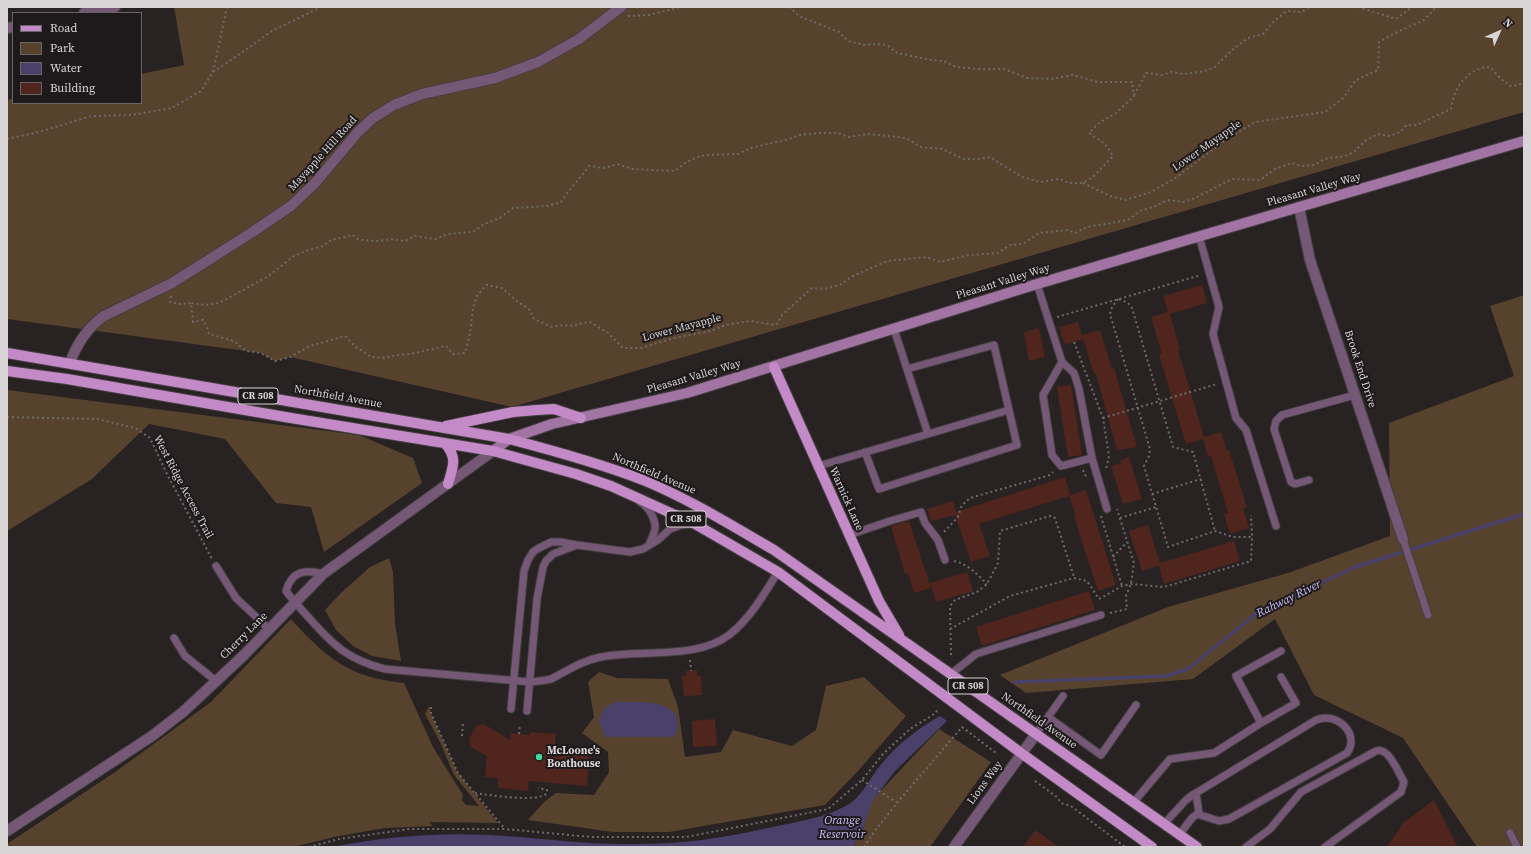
<!DOCTYPE html>
<style>
body{margin:0}
#map{position:relative;width:1531px;height:854px;overflow:hidden;background:#282223;font-family:"Source Serif 4",serif}
canvas{display:block}
.frame{position:absolute;inset:0;border:8px solid #d9d5d6;pointer-events:none}
.legend{position:absolute;left:12px;top:12px;width:130px;height:92px;box-sizing:border-box;background:#1e191a;border:1px solid #696465;margin:0;padding:5px 7px;list-style:none;font-size:12px;color:#d9d5d6}
.legend li{display:flex;align-items:center;gap:8px;height:20px}
.legend b{width:20px;border:1px solid #696465}
.north{position:absolute;left:1479px;top:12px;width:40px;height:40px;-webkit-text-stroke:3px #1e191a;paint-order:stroke;rotate:45deg;font-size:11px;font-weight:700;line-height:16px;text-align:center;color:#d9d5d6}
.north::after{content:'';display:block;margin:auto;width:14px;height:18px;background:#d9d5d6;clip-path:polygon(50% 0,100% 100%,50% 72%,0 100%)}
</style>
<div id="map">
<canvas width="1531" height="854"></canvas>
<div class="frame"></div>
<ul class="legend">
<li><b style="height:5px;background:#c48ac7"></b>Road</li>
<li><b style="height:11px;background:#57422e"></b>Park</li>
<li><b style="height:11px;background:#494169"></b>Water</li>
<li><b style="height:11px;background:#50251d"></b>Building</li>
</ul>
<div class="north">N</div>
</div>
<script>
const context = document.querySelector('canvas').getContext('2d');
context.lineJoin = 'round';
function fill(path, color) {
  context.fillStyle = color;
  context.fill(path, 'evenodd');
}
function stroke(path, color, width, dash) {
  context.strokeStyle = color;
  context.lineWidth = width;
  context.lineCap = dash ? 'butt' : 'round';
  context.setLineDash(dash || []);
  context.stroke(path);
}
function write(font, color, halo, rows, align = 'center') {
  context.font = font + ' "Source Serif 4",serif';
  context.lineWidth = 4;
  context.setLineDash([]);
  context.textBaseline = 'middle';
  context.strokeStyle = halo;
  context.fillStyle = color;
  for (const [text, x, y, turn = 0] of rows) {
    context.save();
    context.translate(x, y);
    context.rotate((+turn || 0) * Math.PI / 180);
    context.textAlign = isNaN(turn) ? turn : align;
    if (halo) context.strokeText(text, 0, 0);
    context.fillText(text, 0, 0);
    context.restore();
  }
}
fill(new Path2D(`
 M174,7h1350v105l-1012,295 -222,-50 -15,4 -14,-8 -254,-34v-219l6,-1v4h128v-29l43,-9z
 M1524,295v552h-47l-74,-109 -89,-43 -39,-76 -82,60 -167,14 -26,-18 168,-68 120,-34 102,-37 -1,-113 125,-47 -24,-70z
 M7,390l352,45 54,23 9,25 -98,69 -13,-45 -35,-4 -51,-64 -76,-15 -57,55 -85,52z
 M389,558l4,14 2,52 6,37 -29,-5 -19,-10 -17,-16 -11,-20 17,-18 28,-25z
 M291,619c19,21 41,44 68,54 14,6 30,8 45,10l29,64 30,48 -1,5 4,5 13,1 -25,-31 -14,-33 -15,-28 4,-8 2,8 26,58 41,51 -69,-1 4,4 -48,2 -46,8 -47,11h-285v-3l111,-74 93,-68z
 M599,672l18,6 51,1 10,28 7,50 36,-5 12,-22 59,16 24,-16 10,-44 38,-9 42,39 -48,55 -33,34 -156,27h-56l-85,-12 16,-18 12,-9 38,2 15,-23 -1,-20 -26,-19 12,-16 -6,-35z
 M939,729l52,33 -61,85h-77l10,-19 9,-28z`), '#57422e');
fill(new Path2D(`
 M614,702c17,0 65,-5 64,23 0,4 -3,8 -4,12h-69l-6,-17 6,-12z
 M940,716l7,5 -52,50 -22,29 -10,28 -10,19h-522c52,-10 104,-15 157,-12 46,2 91,9 137,9 48,1 96,-5 143,-16 23,-5 55,-10 76,-21 19,-9 26,-31 40,-46 16,-19 35,-33 56,-45z`), '#494169');
stroke(new Path2D(`
 M1015,682l151,-6 22,-7 70,-57 97,-45 169,-53`), '#494169', 3.5);
fill(new Path2D(`
 M1202,285l5,18 -37,11 10,35 -2,1 26,87 17,-5 6,19 2,-1 18,58h-4l6,20 -19,6 -6,-20 4,-1 -17,-57 -3,1 -5,-18 -17,5 -27,-89 3,-1 -11,-37 17,-5 -5,-16z
 M1078,322l5,17 -18,6 -6,-18z
 M1039,328l6,29 -16,4 -5,-29z
 M1100,330l12,39 2,-1 23,79 -20,3 -21,-76h-2l-12,-39z
 M1071,385l11,70 -14,2 -11,-70z
 M1129,457l13,42 -19,5 -12,-38 10,-3 -1,-3z
 M1065,477l5,18 16,-5 30,95 -18,6 -24,-74 2,-1 -7,-20 -90,28 11,32 -19,6 -16,-47 -24,6 -4,-12 26,-8 3,11z
 M909,521l22,67 -17,5 -6,-20 -3,1 -14,-48z
 M1148,525l12,38 74,-22 6,20 -76,23 -5,-18 -17,5 -13,-40z
 M967,572l6,19 -37,11 -6,-19z
 M1089,591l6,19 -113,36 -6,-19z
 M697,670v6l4,-1 1,20 -18,1 -2,-19 4,-1v-5z
 M715,719l2,27 -24,1 -1,-26z
 M484,724l26,16 1,-7 18,2 1,-3 26,2 -2,19 35,3 -2,30 -58,-5 -1,10 -30,-3v-10l-13,-1 2,-21 -16,-9 -2,-8 7,-13z
 M1434,800l24,47h-71l17,-25z
 M1035,830l24,17h-36z`), '#50251d');
const service = new Path2D(`
 M1199,236l20,71 -6,27 23,84 10,12 30,96
 M1037,284l25,78 12,11 5,16 13,69 15,51
 M1062,362l-19,33 9,60 9,11 31,-8
 M928,434l81,-24
 M865,452l14,37 138,-44 -23,-100 -87,24
 M818,466l110,-32 -34,-105
 M1309,480l-14,4 -4,-2 -17,-53 2,-8 6,-6 73,-20
 M640,502c8,4 16,17 15,27 -1,5 -4,11 -6,16
 M849,535l41,-14 31,-9 4,11 13,17 7,20
 M1403,539l25,76
 M216,566l20,32 33,31
 M323,574c-19,-5 -31,-3 -37,17 8,11 16,19 25,29 23,26 38,40 74,49l145,13c7,-1 15,-1 21,-3 18,-9 30,-18 50,-22 39,-8 95,3 128,-22 21,-16 35,-41 49,-63
 M174,638l11,18 31,25
 M951,674l25,-20 125,-39
 M511,709l13,-138 4,-11 5,-8 6,-4 12,-6h9l17,3 53,7 13,-3 15,-9 12,-11 11,-4 12,-1
 M527,711l10,-112 6,-32 3,-6 7,-7 24,-9
 M1048,717l53,38 35,-50
 M1261,723l35,-20 -15,-26
 M1036,734l27,-38
 M1196,793l3,21
 M1133,803l37,-44 44,-6 47,-30 -25,-47 45,-25
 M1164,824l21,-23 6,-5 125,-76c20,-9 45,14 31,33l-118,66 -10,2 -22,-7 -5,4 -13,17
 M1510,833l7,14
 M1246,847l24,-18 31,-37 75,-41c13,-4 22,21 28,31l-3,10 -76,55`);
const minor = new Path2D(`
 M84,13l31,-6
 M7,28l6,-1
 M1299,207l11,53 93,279
 M70,363c6,-18 18,-36 34,-47l68,-33 79,-50 40,-27 24,-23 43,-51 15,-14 21,-13 28,-11 73,-16 43,-16 41,-23 42,-32
 M7,831l145,-95 31,-24 60,-56 80,-82 170,-123
 M954,847l82,-113`);
const secondary = new Path2D(`
 M493,451l16,-12 43,-15 135,-31 350,-109 487,-143`);
const primary = new Path2D(`
 M7,353l502,86c46,12 90,24 134,41 46,19 88,45 131,70l423,297
 M774,367l105,234 20,34
 M7,371l60,8 224,39 202,33 83,23 35,12 84,38 83,48 243,181 131,94
 M446,426l67,-14 24,-2 17,-1 27,9
 M445,443c13,16 8,23 3,41`);
stroke(service, '#443f40', 9);
stroke(minor, '#443f40', 12);
stroke(secondary, '#443f40', 12);
stroke(primary, '#443f40', 12);
stroke(new Path2D(`
 M789,7l10,9 40,16 9,9 16,4 13,-1 10,1 10,8 34,7 13,1 12,6 23,2h25l23,9 24,1 22,-4 25,7h34l2,14 -18,17 -17,10 -10,10 16,11 8,12 -19,20 -11,7h-14l-9,-4 -20,3 -18,-5 -32,-20 -10,2h-16l-22,-10 -22,-2 -14,-9 -38,-4 -19,3 -11,-4h-20l-18,2 -11,4 -38,9 -13,6 -32,1 -9,2 -12,6 -10,8 -43,-2 -15,-5 -12,4 -16,-2c-9,13 -20,23 -28,36l-13,4 -35,2 -13,10 -16,6 -11,8 -25,2 -13,5 -20,-3 -10,5 -13,-2 -14,2 -19,-1 -6,-5 -22,5 -8,6 -15,4 -14,6 -27,21 -48,26 -14,2 -14,-2 2,19 10,-2 5,9 1,5 25,7 12,10 15,2 14,8 15,-4 20,-11 35,-10 11,11 15,10 14,1 11,-3 14,-1 36,-8 7,8 12,-1 5,-19 3,-26 4,-12 9,-11 16,3 16,14 11,7 5,10 18,8 12,-2 10,1 4,-2 12,-2 18,11 15,15h18l33,-10 37,-7 14,-6 26,-4 25,4 6,-10 30,-27 12,1 16,-4 11,-8 36,-16 40,-4 13,5 29,-7 29,-2 12,-8 13,-1 16,-11 29,-3 7,3 12,-6 41,-7 12,-9 16,-5 11,-6 16,2 10,-3 39,-20 28,1 15,-11 17,-6 9,3 14,-1 9,-6 21,-3 9,-4 11,-11 13,-7 12,2 10,-4 7,-7h10l34,-16c2,-20 17,-42 39,-42l10,11 10,8 8,-1 6,-3
 M1358,7l38,12 16,-12
 M628,16l21,-1 32,-8
 M213,72l14,-65
 M1134,95l12,-22 16,2 9,-3 13,2 21,-3 10,-4 16,-16 17,-13 15,-4 12,-14 12,-9 15,1 7,-5
 M7,139l32,-7 52,-16 41,-1 40,-7 29,-17 12,-19 27,-18 32,-23 49,-24
 M1083,183l27,13 16,4 25,-8 26,-15 47,-36 31,-19 70,-10 18,-14 13,-18 22,-10 1,-28 16,-9 29,-13 12,-13
 M171,296l-1,6 10,2 11,-1
 M1118,299l-6,8 -2,7 40,135 -1,7 -5,10 24,81 47,-16 18,6h19
 M1119,299l9,4 4,5 41,139 20,5 22,79
 M1057,317l144,-42
 M1074,342l29,76 6,38 -3,13
 M7,417l90,2 38,9 15,10 16,34 46,87
 M1103,418l114,-34
 M1083,470l4,9
 M1152,494l49,-15
 M1101,516l21,70
 M1120,518l36,-11
 M944,532l14,-15 4,-12 8,-7 80,-23 3,-3
 M1113,557l14,-15
 M954,561c14,3 23,13 33,23
 M1110,613l17,-4 -1,-13 5,-12 3,-21 -17,-54
 M950,629l60,-33 64,-18 13,3 12,18 23,-13 9,-2 33,3 87,-26 1,-24 -1,-22
 M951,655l-1,-49 5,-6 22,-8 10,-8 11,-21 2,-32 50,-15 5,2 19,59
 M690,660l1,11
 M431,707v6l27,60 47,56
 M519,734l1,-9
 M462,736l1,-14
 M862,780l34,22
 M1035,781l22,16 4,6 10,3 54,41
 M475,793c14,2 64,10 72,0v-3l-9,-2
 M309,847l30,-8 71,-10h95l86,8h95l142,-28 34,-29 21,-26 27,-25 26,-16 1,-3
 M864,847l10,-15 23,-29 65,-76 34,26`), '#706a6b', 2, [2, 3]);
stroke(service, '#745875', 7);
stroke(minor, '#745875', 10);
stroke(secondary, '#a174a3', 10);
stroke(primary, '#c48ac7', 10);
for (const [x, y, r, color] of [
 [539,757,4,"#44d49f"]
]) {
  const dot = new Path2D();
  dot.arc(x, y, r, 0, 2 * Math.PI);
  context.fillStyle = color;
  context.fill(dot);
  stroke(dot, '#1e191a', 1.5);
}
for (const [x, y, w] of [
 [258,396,40],
 [686,519,40],
 [968,686,40]
]) {
  const box = new Path2D();
  box.roundRect(x - w / 2, y - 8, w, 16, 3);
  context.fillStyle = '#1e191a';
  context.fill(box);
  stroke(box, '#d9d5d6', 1);
}
write('bold 10px', '#d9d5d6', null, [
 ["CR 508",258,396],
 ["CR 508",686,519],
 ["CR 508",968,686]
]);
write('11px', '#d9d5d6', '#1e191a', [
 ["Lower Mayapple",1207,146,-35],
 ["Mayapple Hill Road",323,154,-48],
 ["Pleasant Valley Way",1314,190,-16],
 ["Pleasant Valley Way",1003,282,-17],
 ["Lower Mayapple",682,328,-15],
 ["Brook End Drive",1360,369,72],
 ["Pleasant Valley Way",694,377,-16],
 ["Northfield Avenue",338,397,10],
 ["Northfield Avenue",654,474,23],
 ["West Ridge Access Trail",183,487,62],
 ["Warnick Lane",846,499,66],
 ["Cherry Lane",244,636,-45],
 ["Northfield Avenue",1039,721,35],
 ["Lions Way",985,783,-54]
]);
write('bold 11px', '#d9d5d6', '#1e191a', [
 ["McLoone's",547,751],
 ["Boathouse",547,764]
], 'left');
write('italic 12px', '#cbc2f9', '#1e191a', [
 ["Rahway River",1289,599,-26],
 ["Orange",842,821],
 ["Reservoir",842,835]
]);
</script>
